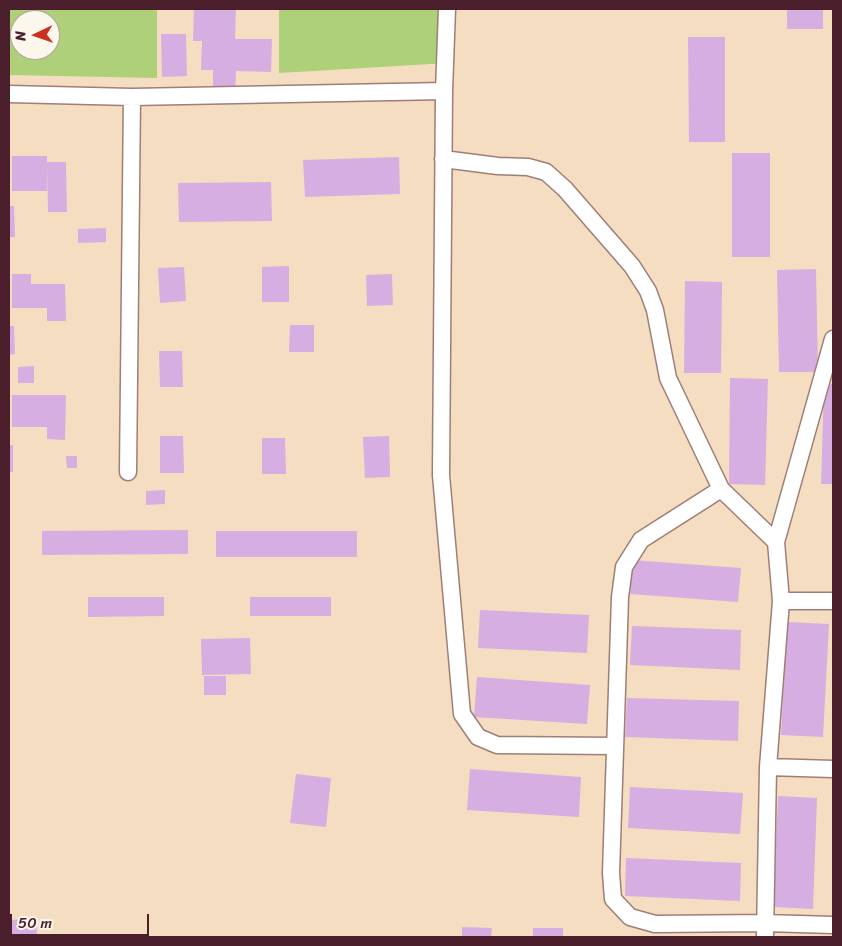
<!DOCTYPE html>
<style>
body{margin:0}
#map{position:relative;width:842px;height:946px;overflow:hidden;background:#f4ddc0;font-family:Sriracha,sans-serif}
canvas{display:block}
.frame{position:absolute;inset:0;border:10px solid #4a1f2b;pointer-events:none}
.north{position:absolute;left:10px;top:10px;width:50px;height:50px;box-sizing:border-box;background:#fbf7ec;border:1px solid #b4a19f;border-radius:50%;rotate:267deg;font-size:14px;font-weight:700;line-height:20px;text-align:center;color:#4a1f2b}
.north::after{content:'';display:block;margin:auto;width:18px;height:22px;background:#c8321e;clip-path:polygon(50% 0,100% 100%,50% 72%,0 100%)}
.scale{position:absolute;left:10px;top:914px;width:139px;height:22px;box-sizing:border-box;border:2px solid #4a1f2b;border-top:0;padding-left:6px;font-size:15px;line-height:18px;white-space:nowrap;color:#4a1f2b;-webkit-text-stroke:4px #fbf7ec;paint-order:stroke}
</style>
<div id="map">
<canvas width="842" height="946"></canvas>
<div class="frame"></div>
<div class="north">N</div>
<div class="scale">50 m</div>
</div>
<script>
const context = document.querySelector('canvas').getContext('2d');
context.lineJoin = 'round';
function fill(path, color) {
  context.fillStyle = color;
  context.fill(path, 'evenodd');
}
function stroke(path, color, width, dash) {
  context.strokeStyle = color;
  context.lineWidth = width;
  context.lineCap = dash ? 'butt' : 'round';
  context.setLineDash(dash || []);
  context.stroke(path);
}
fill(new Path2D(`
 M9,9h148v69l-148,-3zM20,20h30v30h-30z
 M279,9h169v54l-169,10z`), '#aed078');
fill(new Path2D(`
 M194,9h42l-1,30h37l-1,33 -35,-1 -1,24h-22v-25h-12l1,-29h-9z
 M787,9h36v20h-36z
 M161,34h25l1,42 -25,1z
 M688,37h37v105h-36z
 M732,153h38v104h-38z
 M12,156h35v35h-35z
 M399,157l1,37 -95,3 -2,-37z
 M47,162h19l1,50h-19z
 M271,182l1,39 -93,1 -1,-39z
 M9,206h5l1,31h-6z
 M106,228v14l-28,1v-14z
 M289,266v36h-27v-35z
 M184,267l2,34 -26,2 -2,-35z
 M816,269l2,103h-39l-2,-102z
 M12,274h19v10h34l1,37h-19v-13h-35z
 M392,274l1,31 -26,1 -1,-31z
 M685,281l37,1 -1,91h-37z
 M290,325h24v27h-25z
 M9,326h5l1,28 -6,1z
 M159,351h23l1,36h-23z
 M34,366v17h-16v-16z
 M730,378l38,1 -3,106 -36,-1z
 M824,384h9v100h-12z
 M12,395h54l-1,45 -18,-1v-12h-35z
 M160,436h23l1,37h-24z
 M389,436l1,41 -25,1 -2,-41z
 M262,438h23l1,36h-24z
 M9,445h4v27h-4z
 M66,456h11v12h-10z
 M165,490v14l-19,1v-14z
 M188,530v24l-146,1v-24z
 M216,531h141v26h-141z
 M632,560l109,8 -3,34 -108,-8z
 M88,597h76v19l-76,1z
 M250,597h81v19h-81z
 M480,610l109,5 -2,38 -109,-5z
 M787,622l42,2 -6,113 -42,-2z
 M632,626l109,4 -1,40 -110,-5z
 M250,638l1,36 -49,1 -1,-36z
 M204,676h22v19h-22z
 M477,677l113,8 -3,39 -113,-7z
 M627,698l112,3 -1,40 -113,-4z
 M470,769l111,8 -2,40 -112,-7z
 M296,774l35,4 -5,49 -36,-4z
 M630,787l113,6 -3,41 -112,-6z
 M778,796l39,2 -4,111 -40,-2z
 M626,858l115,5 -1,38 -115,-5z
 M36,919l1,18h-28v-17z
 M462,927l30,1 -1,9h-29z
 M533,928h30v9h-30z`), '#d7aee1');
const street = new Path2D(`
 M447,9l-3,82 -3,384 21,239 16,23 19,8 118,1
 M9,94l123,3 312,-6
 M443,159l55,7 30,1 18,5 19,17 67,77 16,25 7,19 13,68 53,111 55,53 5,59 -13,166 -3,170
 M128,472l4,-375
 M721,489l-80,51 -17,27 -4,30 -9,276 2,26 17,18 25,7 110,-1 68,2
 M776,542l57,-203
 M781,601h52
 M768,767l65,2`);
stroke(street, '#9f7e76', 19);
stroke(street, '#fff', 16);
</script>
